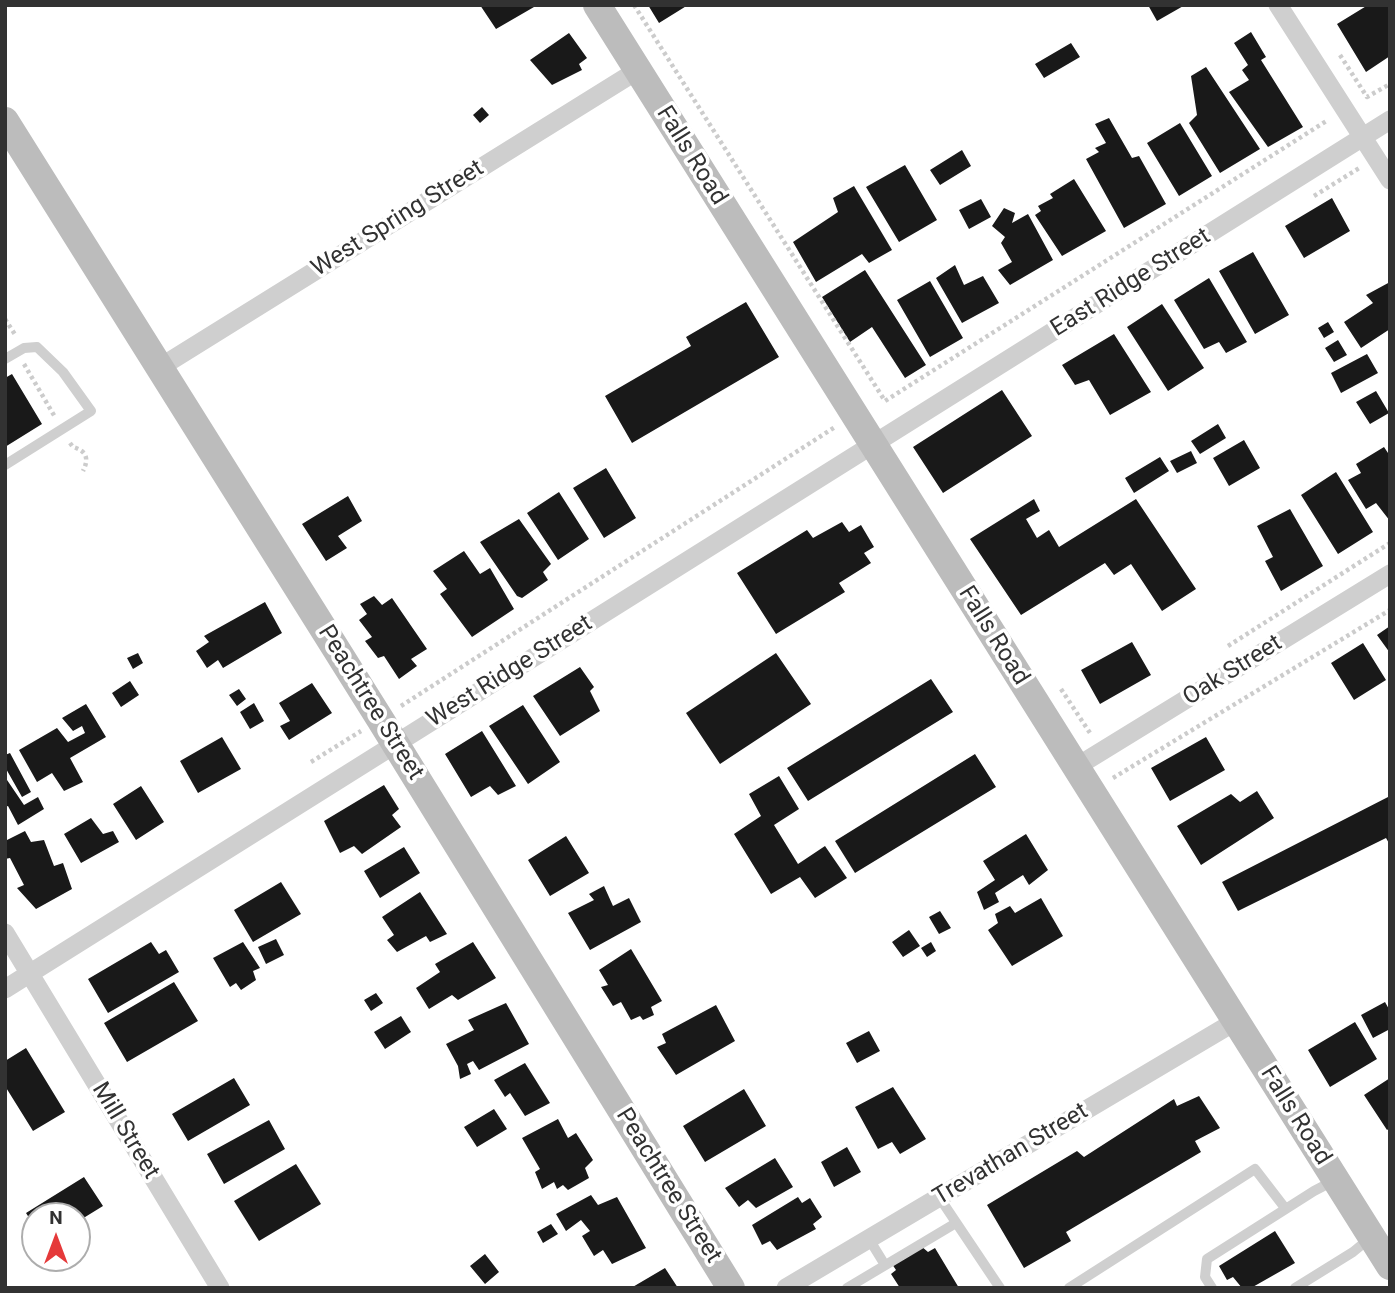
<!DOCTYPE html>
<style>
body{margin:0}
#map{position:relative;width:1395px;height:1293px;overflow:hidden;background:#fff;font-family:Roboto,sans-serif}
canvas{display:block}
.frame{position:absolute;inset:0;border:7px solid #323232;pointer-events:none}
.north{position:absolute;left:21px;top:1202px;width:70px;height:70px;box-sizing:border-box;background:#fff;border:2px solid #adadad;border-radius:50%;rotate:0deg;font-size:19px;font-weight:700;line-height:28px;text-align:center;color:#323232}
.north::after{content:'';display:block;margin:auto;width:24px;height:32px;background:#e5393a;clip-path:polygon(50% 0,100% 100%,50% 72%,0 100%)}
</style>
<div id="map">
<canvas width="1395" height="1293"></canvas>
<div class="frame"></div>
<div class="north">N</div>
</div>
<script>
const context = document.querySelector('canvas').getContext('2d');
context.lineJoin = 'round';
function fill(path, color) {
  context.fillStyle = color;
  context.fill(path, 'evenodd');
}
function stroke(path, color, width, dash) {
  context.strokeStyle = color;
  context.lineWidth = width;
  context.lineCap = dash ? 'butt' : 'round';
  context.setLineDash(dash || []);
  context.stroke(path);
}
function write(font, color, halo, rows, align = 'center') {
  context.font = font + ' Roboto,sans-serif';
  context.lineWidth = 7;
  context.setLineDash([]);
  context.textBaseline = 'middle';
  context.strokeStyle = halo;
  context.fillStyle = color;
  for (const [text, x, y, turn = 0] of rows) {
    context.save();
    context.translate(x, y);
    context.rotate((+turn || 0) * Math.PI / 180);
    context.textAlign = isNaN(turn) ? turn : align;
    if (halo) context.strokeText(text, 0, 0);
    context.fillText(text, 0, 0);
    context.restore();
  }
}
fill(new Path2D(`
 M480,5h53l1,2 -38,22z
 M648,5h40l-29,18z
 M1148,5h37l-28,16z
 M1368,5h22v51l-24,16 -29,-48z
 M1251,32l15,25 -5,3 42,67 -35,20 -39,-55 20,-12 -7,-10 6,-5 -14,-22z
 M569,33l18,25 -8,6 3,6 -30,15 -22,-25z
 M1071,43l9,14 -36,21 -9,-14z
 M1206,67l54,82 -40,24 -31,-50 8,-8 -6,-39z
 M482,107l7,8 -9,8 -7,-8z
 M1109,118l23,40 7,-2 27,48 -42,24 -38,-69 13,-7 -4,-4 11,-5 -11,-19z
 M1180,123l32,53 -33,20 -32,-53z
 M962,150l9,16 -31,19 -10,-15z
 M905,165l32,55 -38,22 -33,-55z
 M1074,179l32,52 -44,25 -27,-41 6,-4 -3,-5 15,-8 -3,-4z
 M854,186l38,64 -23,13 -7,-9 -46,28 -23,-40 45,-30 -5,-14z
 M1332,198l18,33 -46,27 -19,-32z
 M981,199l10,18 -22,12 -10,-19z
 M1004,208l11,5 -3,10 16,-9 25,46 -43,25 -12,-15 14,-8 -11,-19 4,-6 -13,-11z
 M1253,252l36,63 -34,19 -36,-63z
 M955,265l9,20 19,-9 16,27 -37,20 -26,-45z
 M865,270l61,95 -21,13 -33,-51 -22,15 -28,-45z
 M1209,278l38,64 -21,11 -7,-11 -15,7 -30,-49z
 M930,281l33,57 -33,19 -33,-57z
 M1390,282v47l-29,19 -17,-26 29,-19 -7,-8z
 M746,302l33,55 -147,86 -27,-47 86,-50 -5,-9z
 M1162,304l42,64 -36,23 -41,-64z
 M1328,322l6,10 -10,6 -6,-10z
 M1114,334l37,58 -41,23 -21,-35 -14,5 -13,-20z
 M1338,340l9,15 -13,7 -9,-14z
 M1367,354l11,19 -37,20 -10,-20z
 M12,374l30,50 -37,23v-69z
 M1002,390l30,46 -89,57 -30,-46z
 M1376,391l13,22 -19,11 -14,-22z
 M1218,424l8,14 -26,16 -9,-13z
 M1244,440l16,28 -31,18 -16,-28z
 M1384,447l6,9v65l-14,-18 -10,6 -18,-29 13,-7 -5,-9z
 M1191,451l6,12 -20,10 -7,-12z
 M1160,457l9,14 -35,22 -9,-15z
 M606,468l30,50 -32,20 -31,-50z
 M1336,472l37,60 -35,22 -37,-59z
 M559,492l30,47 -31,21 -31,-47z
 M348,496l14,25 -24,15 9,12 -21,13 -24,-37z
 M1034,499l6,12 -14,8 11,19 12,-8 10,17 77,-48 60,90 -34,22 -31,-47 -17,11 -9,-12 -84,52 -51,-76z
 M1290,509l33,57 -42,25 -16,-30 8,-4 -16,-31z
 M519,519l32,45 -8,8 5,8 -26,18 -5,-2 -37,-54z
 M842,522l7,10 12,-7 13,22 -10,6 7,10 -32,20 6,9 -69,42 -39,-61 70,-43 6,8z
 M464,551l16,23 10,-6 24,41 -42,28 -32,-43 7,-5 -14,-18z
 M374,596l8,9 10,-7 35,51 -16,10 6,7 -18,13 -15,-23 -6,2 -13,-17 7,-4 -13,-17 8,-6 -7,-10z
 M265,602l17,31 -59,35 -5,-8 -11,8 -11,-17 13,-9 -5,-6z
 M1390,626v27l-13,-18z
 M1132,642l19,33 -51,29 -19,-34z
 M1363,643l23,37 -32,20 -23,-37z
 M138,653l5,10 -10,6 -6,-11z
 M776,653l35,51 -91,60 -34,-51z
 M580,667l14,20 -4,4 10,20 -40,25 -27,-40z
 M931,679l22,33 -145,89 -21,-33z
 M130,681l9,14 -18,12 -9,-14z
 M312,683l20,30 -43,27 -9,-14 10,-5 -11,-18z
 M239,689l7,10 -9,7 -8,-11z
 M254,703l10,18 -14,8 -10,-17z
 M86,704l20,33 -36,21 13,24 -19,9 -12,-18 -15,9 -18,-32 38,-22 11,14 17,-9 -3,-7 -9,5 -11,-13z
 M523,705l37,57 -32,22 -39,-58z
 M482,731l34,55 -18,9 -8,-9 -19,11 -26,-43z
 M222,737l19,32 -43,24 -18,-32z
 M1206,737l19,33 -55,31 -19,-33z
 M10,753l21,39 -9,5 -17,-30v-12z
 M975,754l21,33 -141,86 -20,-32z
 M779,776l20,33 -25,16 24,39 27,-18 22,32 -32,20 -15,-21 -29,17 -37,-60 27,-18 -12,-22z
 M5,777l19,28 14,-8 6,12 -26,16 -10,-19 -3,1z
 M384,785l15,24 -7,6 9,12 -39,27 -8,-8 -14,7 -16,-32z
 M141,786l23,36 -28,18 -23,-36z
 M1257,791l17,27 -73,47 -24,-39 54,-32 9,8z
 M1390,796v49l-4,-7 -148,73 -16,-29z
 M91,818l12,16 10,-3 6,11 -38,21 -17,-29z
 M25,831l6,11 13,-2 10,26 9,-3 9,26 -36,20 -19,-21 7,-3 -14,-27 -5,1v-18z
 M1026,834l22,36 -19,15 -6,-10 -28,18 4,9 -15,8 -7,-18 18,-12 -12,-19z
 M566,836l23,37 -39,23 -22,-36z
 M404,847l16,26 -40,25 -16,-27z
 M281,882l20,32 -48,28 -19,-32z
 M604,886l9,20 16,-8 12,24 -51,28 -22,-37 26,-13 -5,-6z
 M420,892l27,42 -17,8 -4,-6 -29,16 -10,-12 7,-5 -12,-18z
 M1041,898l22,38 -51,30 -24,-36 10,-7 -3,-9 15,-8 5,7z
 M940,911l11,17 -12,6 -10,-17z
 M909,930l11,16 -17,11 -11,-15z
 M276,939l8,16 -18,9 -8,-17z
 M151,942l8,12 7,-4 13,22 -71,41 -20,-34z
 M243,942l17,26 -7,3 3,9 -15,10 -5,-7 -6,4 -17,-29z
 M473,942l23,36 -38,22 -6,-5 -23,14 -13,-21 24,-16 -5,-8z
 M931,942l5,9 -9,6 -6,-9z
 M631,949l31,52 -11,6 3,8 -11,5 -3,-4 -9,4 -10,-18 -8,4 -12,-19 7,-2 -9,-15z
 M174,982l24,39 -71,41 -23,-39z
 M376,993l7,10 -12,8 -7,-11z
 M1385,1002l5,9v18l-17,9 -12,-23z
 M506,1003l23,41 -50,26 -6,-9 -6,3 4,10 -11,5 -2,-13 -12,-22 28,-14 -6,-10z
 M716,1005l19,36 -59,34 -19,-28 9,-4 -4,-9z
 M401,1016l10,16 -26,17 -11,-17z
 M1355,1022l22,37 -47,28 -22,-37z
 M869,1031l11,20 -23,12 -11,-20z
 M26,1048l39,64 -32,19 -28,-45v-25z
 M525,1063l25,40 -25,13 -15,-23 -5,4 -11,-17z
 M234,1078l16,27 -62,36 -16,-27z
 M1390,1078v50l-3,2 -23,-35z
 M893,1087l33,52 -26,15 -8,-12 -14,7 -23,-42z
 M744,1089l22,37 -61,36 -22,-36z
 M1199,1096l21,32 -25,13 6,11 -135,80 5,9 -47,27 -37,-63 90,-54 7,6 90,-58 3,7z
 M494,1109l13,20 -30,18 -13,-20z
 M558,1119l10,19 8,-5 17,27 -8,8 4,10 -21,12 -5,-5 -6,4 -3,-7 -12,7 -7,-17 5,-3 -18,-31z
 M269,1120l16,29 -61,35 -17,-30z
 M847,1147l14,25 -27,15 -13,-25z
 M775,1158l18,29 -37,21 -8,-8 -9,7 -14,-19z
 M296,1164l25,40 -62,37 -25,-40z
 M84,1177l19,29 -26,16v-6h-42v11l-9,-14z
 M591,1195l7,10 19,-8 29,51 -34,16 -9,-14 -9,6 -12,-20 8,-5 -9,-11 -15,11 -10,-17z
 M798,1197l4,6 8,-5 12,19 -9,7 3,5 -39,21 -7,-9 -8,4 -10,-20z
 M551,1224l7,10 -15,9 -6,-11z
 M1275,1231l20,32 -44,25h-9l-9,-11 -6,3 -8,-14z
 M921,1246l7,6 7,-4 24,40h-59l-9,-14 5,-4 -4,-6z
 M485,1254l14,18 -14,12 -15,-18z
 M665,1268l13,20h-47z`), '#191919');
stroke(new Path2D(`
 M634,5l251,396 443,-281
 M1340,55l27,42 23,-13
 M1314,196l47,-29
 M5,319l11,17
 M24,364l31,53
 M70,443l3,4c14,4 16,12 10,24
 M1228,646l162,-103
 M1061,689l29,44
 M401,706l434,-279
 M311,762l50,-31
 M1113,778l277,-168`), '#ccc', 4.5, [3.5, 3.5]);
stroke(new Path2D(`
 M5,359l19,-11 13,-1 26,25 28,39 -86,54
 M939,1197l61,91
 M869,1239l16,26
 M847,1288l109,-65
 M1069,1288l186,-119 30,39
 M1212,1288l-7,-11 2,-18 107,-68 21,-11
 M1295,1288l58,-36 17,-14`), '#cfcfcf', 10);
stroke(new Path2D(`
 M1278,5l112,175
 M159,368l479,-298
 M1076,767l314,-193
 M5,933l215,355
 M5,989l1385,-869
 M786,1288l450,-267`), '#cfcfcf', 19);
stroke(new Path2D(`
 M597,5l793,1261
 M5,121l375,598 351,569`), '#bcbcbc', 28);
write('24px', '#323232', '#fff', [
 ["Falls Road",691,156,58],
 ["West Spring Street",398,219,-32],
 ["East Ridge Street",1131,283,-32],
 ["Falls Road",993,636,58],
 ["Oak Street",1233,671,-32],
 ["West Ridge Street",510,672,-32],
 ["Peachtree Street",370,703,58],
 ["Falls Road",1295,1116,58],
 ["Mill Street",125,1131,59],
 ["Trevathan Street",1011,1155,-31],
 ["Peachtree Street",668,1186,58]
]);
</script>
